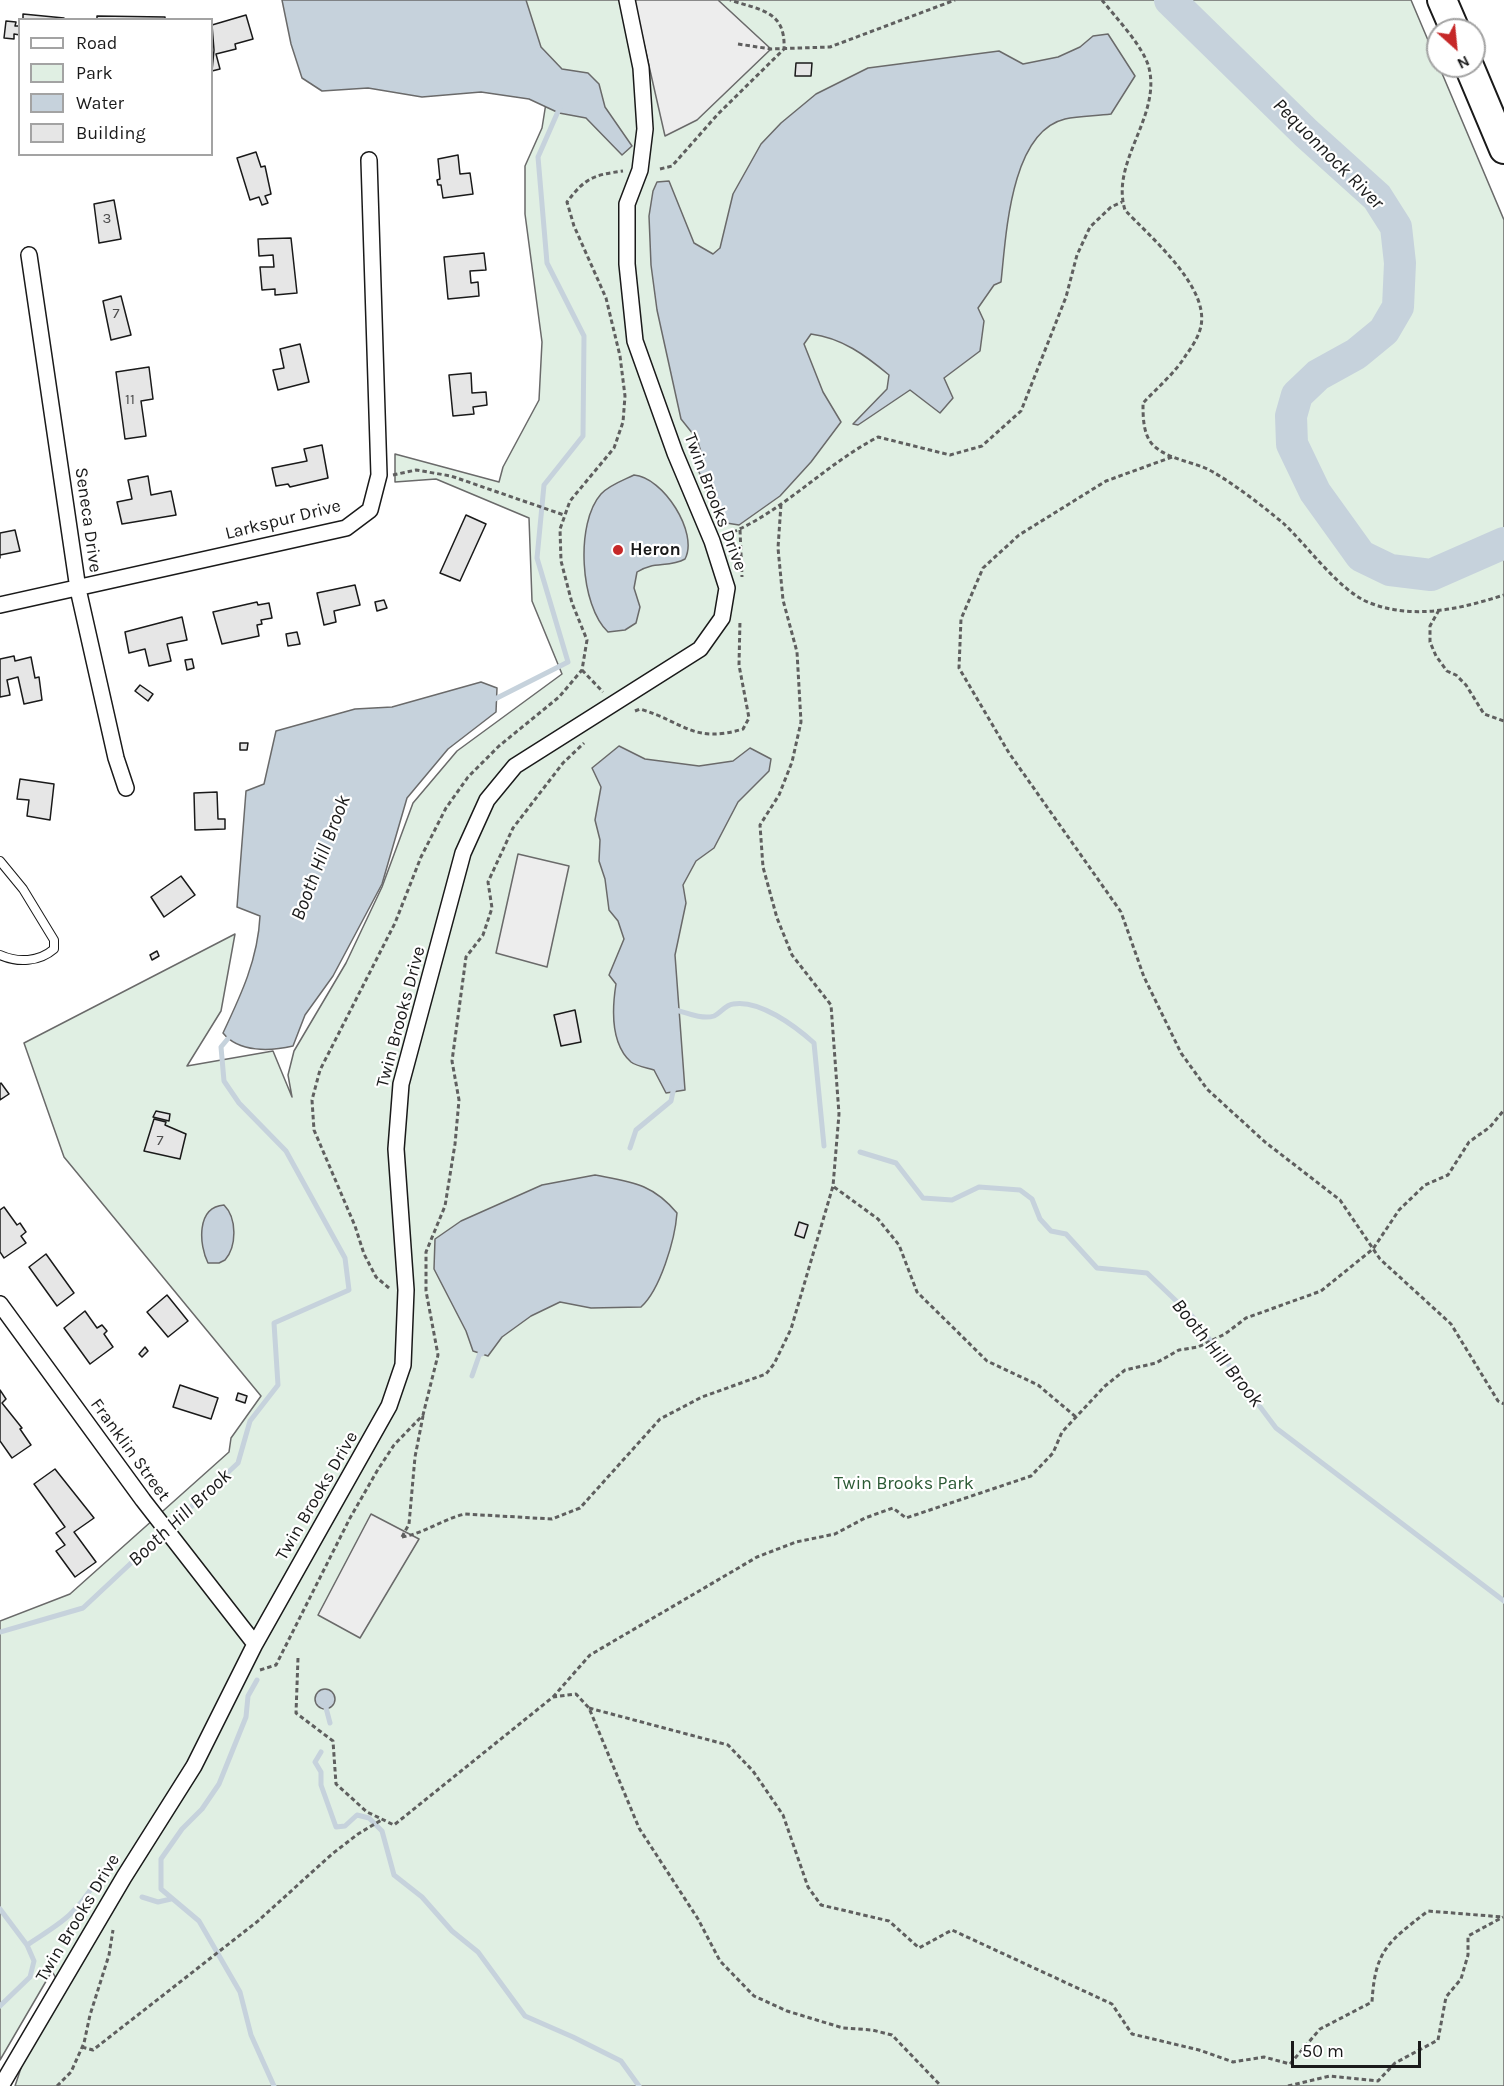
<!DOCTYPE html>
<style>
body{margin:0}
#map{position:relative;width:1504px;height:2086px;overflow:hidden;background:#fff;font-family:Karla,sans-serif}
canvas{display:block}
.legend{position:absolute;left:18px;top:18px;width:195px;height:138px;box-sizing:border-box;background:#fff;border:2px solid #a3a3a3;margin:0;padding:8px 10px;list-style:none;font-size:18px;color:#1a1a1a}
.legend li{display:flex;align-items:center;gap:12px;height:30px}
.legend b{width:30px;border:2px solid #a3a3a3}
.north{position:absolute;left:1426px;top:18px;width:60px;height:60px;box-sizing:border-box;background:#fff;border:2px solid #a3a3a3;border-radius:50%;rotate:153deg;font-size:16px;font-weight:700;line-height:24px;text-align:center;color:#1a1a1a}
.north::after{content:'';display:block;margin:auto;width:21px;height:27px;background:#c62828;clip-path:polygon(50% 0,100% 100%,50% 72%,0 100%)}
.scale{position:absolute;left:1291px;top:2041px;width:130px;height:27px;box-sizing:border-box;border:3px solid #1a1a1a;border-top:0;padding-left:8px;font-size:18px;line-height:21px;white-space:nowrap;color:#1a1a1a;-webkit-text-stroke:4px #fff;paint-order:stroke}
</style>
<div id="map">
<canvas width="1504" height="2086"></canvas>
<ul class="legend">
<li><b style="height:8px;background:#fff"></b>Road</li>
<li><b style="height:16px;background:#e0efe3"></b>Park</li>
<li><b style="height:16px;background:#c6d2dc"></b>Water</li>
<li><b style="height:16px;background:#e6e6e6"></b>Building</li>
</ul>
<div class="north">N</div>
<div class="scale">50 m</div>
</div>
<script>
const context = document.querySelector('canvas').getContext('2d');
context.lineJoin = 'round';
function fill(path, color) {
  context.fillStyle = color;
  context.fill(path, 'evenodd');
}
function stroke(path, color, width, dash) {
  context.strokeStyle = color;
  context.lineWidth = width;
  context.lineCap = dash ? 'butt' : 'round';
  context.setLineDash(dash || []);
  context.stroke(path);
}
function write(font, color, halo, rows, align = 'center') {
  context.font = font + ' Karla,sans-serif';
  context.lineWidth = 4.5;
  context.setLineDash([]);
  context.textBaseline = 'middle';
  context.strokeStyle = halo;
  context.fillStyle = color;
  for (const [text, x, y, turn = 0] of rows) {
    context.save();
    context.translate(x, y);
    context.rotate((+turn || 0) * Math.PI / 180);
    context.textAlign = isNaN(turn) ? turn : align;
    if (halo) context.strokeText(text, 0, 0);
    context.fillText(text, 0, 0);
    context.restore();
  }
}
const green = new Path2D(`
 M511,0h900l93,220v1866h-1489l12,-36 37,-57 -12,-22 -52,89v-439l70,-27 159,-142 2,-14 30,-42 -197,-239 -40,-114 211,-109 -14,77 -34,55 86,-15 19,46 -4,-22 6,-24 52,-88 36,-76 31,-84 44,-52 105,-77 -30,-73 -3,-83 -93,-39 -41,3v-28l104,28 4,-15 36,-67 3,-58 -17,-128v-48l17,-38 8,-50z`);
fill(green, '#e0efe3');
stroke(green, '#6a6a6a', 1.5);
const parking = new Path2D(`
 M634,0h84l53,49 -74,71 -32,16z
 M518,854l51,12 -22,101 -51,-14z
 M371,1514l48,25 -59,99 -42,-23z`);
fill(parking, '#ededed');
stroke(parking, '#6a6a6a', 1.5);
const water = new Path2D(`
 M282,0h244l15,47 21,22 26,4 11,11 6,23 27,39 -10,9 -36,-37 -27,-5 -30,-14 -48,-7 -59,5 -54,-9 -46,3 -20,-13 -11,-34z
 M1108,34l27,42 -24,38c-15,2 -31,2 -46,5 -55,13 -59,118 -64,163l-7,3 -16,23 6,13 -4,30 -36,27 9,20 -13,15 -30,-23 -52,35 -5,-1 34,-35 2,-14c-24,-20 -47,-37 -78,-41l-7,10 19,48 18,30 -30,40 -31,34 -41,29 -19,-3 -21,-50 2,-20 -4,-13 -16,-20 -24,-109 -6,-45 -2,-49 4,-25 4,-9 12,-1 25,62 19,11 7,-6 13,-54 28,-50 20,-21 35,-29 52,-26 131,-17 24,13 35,-7 22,-10 13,-11z
 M634,475c29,2 65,58 51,84 -16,9 -32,2 -48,13l-3,16 6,19 -4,16 -11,7 -17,2c-28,-26 -33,-109 -7,-138 8,-9 23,-14 33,-19z
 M481,682l16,6 -1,24 -48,37 -41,49 -25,86 -49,92 -28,39 -12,31c-22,5 -54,7 -70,-13 18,-38 35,-74 37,-117l-23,-9 9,-116 18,-7 12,-53 79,-22 37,-2z
 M619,746l26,13 54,7 34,-5 17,-13 21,11 -2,12 -31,31 -24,46 -18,13 -13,24 3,18 -11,52 10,135 -19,3 -12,-23c-6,-2 -18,-4 -23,-8 -21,-19 -19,-53 -15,-78l-7,-9 15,-36 -6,-18 -9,-11 -4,-31 -6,-18 1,-21 -5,-20 6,-33 -9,-19z
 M595,1175c36,7 57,8 82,38 -2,27 -17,77 -36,94l-50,1 -31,-6 -29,14 -29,21 -14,19 -15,-5 -7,-20 -32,-62 1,-30 26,-18 81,-36z
 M224,1205c13,13 13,41 1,55l-6,3h-11c-9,-18 -12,-56 16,-58z
 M315 1699a10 10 0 1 1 20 0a10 10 0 1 1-20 0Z`);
fill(water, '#c6d2dc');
stroke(water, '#6a6a6a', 1.5);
stroke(new Path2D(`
 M491,701l77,-39 -31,-104 7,-73 39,-49 1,-100 -37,-73 -9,-106 22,-50
 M672,1009c12,3 30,11 42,7 7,-3 11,-11 19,-12 26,-5 62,22 81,39l10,103
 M630,1148l6,-18 35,-29 3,-14
 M860,1152l36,11 27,35 29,2 27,-13 41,3 12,9 8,20 11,12 15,3 31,34 50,5 45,43 84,112 228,173
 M472,1376l8,-23 2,1
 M0,1632l83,-24 155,-145 12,-42 28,-36 -4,-62 75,-33 -4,-32 -59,-107 -47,-48 -15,-22 -3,-34 10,-12
 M257,1680l-9,16 -2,21 -27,67 -17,25 -20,20 -21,30v30l38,32 41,71 11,43 23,51
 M325,1704l5,19
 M321,1752l-6,10 6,10v13l15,42 9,-1 12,-11 12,3 13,13 12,44 28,22 30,34 26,21 47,64 48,21 48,24 18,25
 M142,1897l16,5 13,-3
 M0,1909l27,36 7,16 -4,16 -30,29
 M27,1945c33,-22 47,-28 69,-64l7,-2`), '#c6d2dc', 5);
stroke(new Path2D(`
 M1170,0l136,133 71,64 19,30 4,36 -2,44 -14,24 -28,23 -38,21 -21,20 -6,21 1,28 23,48 46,64 29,14 41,5 73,-32`), '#c6d2dc', 32);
const building = new Path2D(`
 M23,14l41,4 -1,2h-40z
 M246,15l7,24 -18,5 1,5 -20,5 4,15 -8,2 2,-21 -2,-25z
 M97,16l68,1v3h-68z
 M6,21l10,1 -1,4h5v9l-6,-1v5l-10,-1z
 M796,63h16l-1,13h-16z
 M256,152l5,15 4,-1 6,28 -6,2 3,7 -6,2 -3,-8 -9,3 -13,-42z
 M458,155l2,19 10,-1 3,21 -30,4 -2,-13h-3l-1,-5 3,-1 -2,-20z
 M114,200l7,39 -22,4 -5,-39z
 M291,238l6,55 -22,2v-6l-13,1 -2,-23h14l-1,-12 -14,1 -1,-17z
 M484,253l2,17 -16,1 1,12 7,-1 1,14 -31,3 -4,-42z
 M121,296l10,39 -20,5 -8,-39z
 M300,344l9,38 -31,8 -5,-20 11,-2 -4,-19z
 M149,367l4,32 -12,2 5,35 -21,3 -9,-67z
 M471,373l1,20 14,-1 1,13 -14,2 1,7 -21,2 -4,-41z
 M322,445l6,33 -38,9 -2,-3 -12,2 -4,-18 35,-7 -3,-12z
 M148,476l3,19 20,-4 5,24 -54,9 -5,-22 15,-3 -4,-19z
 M466,515l20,9 -26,57 -20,-8z
 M15,530l5,21 -20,4v3v-25z
 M355,585l5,20 -26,6 2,11 -12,3 -7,-32z
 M384,600l3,8 -10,3 -2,-9z
 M257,602l1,3 11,-2 3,15 -11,2 1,4 -5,1 2,11 -37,8 -9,-32z
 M182,617l5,23 -20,4 4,17 -22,5 -4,-17 -16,4 -4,-21z
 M297,632l3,12 -12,2 -2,-12z
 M14,656l1,5 16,-4 4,21 4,-1 3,23 -18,4 -6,-27 -11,3 3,15 -10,2v-38z
 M192,659l2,9 -7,2 -2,-10z
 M140,685l13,9 -5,7 -13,-10z
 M240,743h8l-1,7h-7z
 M20,779l34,5 -4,36 -23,-4 2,-16 -12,-1z
 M217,792l1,27h7v10l-30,1 -1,-37z
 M181,876l14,19 -31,22 -13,-20z
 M157,951l2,5 -7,4 -2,-5z
 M575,1010l6,32 -20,4 -7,-31z
 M1,1083l8,11 -9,6v-16z
 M156,1111l14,3 -1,7 -16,-4z
 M154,1119l12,3 -1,3 21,9 -6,25 -36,-8z
 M4,1207l13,18 3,-2 6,9 -5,4 5,7 -22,15 -4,-6v-42z
 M799,1222l9,3 -4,13 -9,-3z
 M46,1254l28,39 -17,13 -28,-39z
 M167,1295l21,26 -20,16 -21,-25z
 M85,1311l12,17 5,-3 5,6 -3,3 9,13 -23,17 -26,-36z
 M145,1347l3,4 -6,6 -3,-3z
 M180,1385l38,13 -7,21 -38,-12z
 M0,1390l6,9 -4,4 20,25 -2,1 11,16 -19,13 -12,-17z
 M238,1393l9,3 -2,7 -9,-3z
 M55,1469l39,49 -20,14 22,30 -21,15 -19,-26 9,-6 -9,-12 9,-6 -31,-43z`);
fill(building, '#e6e6e6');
stroke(building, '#1a1a1a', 1.5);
const lane = new Path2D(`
 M0,861l23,28 31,51v9c-15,13 -36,14 -54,6`);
const street = new Path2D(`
 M29,255l49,334 38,169 10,30
 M0,605l346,-77 24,-18 9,-35 -10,-315
 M0,1304l143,196 112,144
 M1,2086l123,-209 70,-111 61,-122 134,-238 14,-41 3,-75 -10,-141 5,-65 62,-231 24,-53 28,-34 185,-117 22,-31 5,-30 -15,-47 -37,-88 -40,-112 -8,-77v-60l13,-34 5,-41 -4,-61 -14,-68`);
const highway = new Path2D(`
 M1442,0l13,30
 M1469,66l35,83`);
stroke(lane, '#1a1a1a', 10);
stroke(street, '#1a1a1a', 18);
stroke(highway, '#1a1a1a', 32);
stroke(new Path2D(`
 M1102,0c14,18 42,47 47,68 12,49 -39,94 -24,142 25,27 84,76 76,116 -2,10 -9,21 -15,29 -10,17 -29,33 -43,48 0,14 0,33 11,43 17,15 40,15 59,26 21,12 51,35 70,51 24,22 57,69 87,80 44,17 90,6 134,-8
 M738,44l33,5 59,-2 125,-47
 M660,169l12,-3 46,-52 66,-65c2,-39 -25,-39 -54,-49
 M1172,457l-66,24 -87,54 -36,33 -22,51 -2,49 50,85 112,159 23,65 37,76 26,36 58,53 75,58 40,59 71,65 47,77 6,3
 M393,475l23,-5 35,6 113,39
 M740,530l2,47
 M726,535c56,-22 98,-70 152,-98l72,18 32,-9 39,-35 45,-114 11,-42 13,-28 21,-20 11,-5
 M1439,610l-9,16v16l6,14 11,15 9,4 10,10 18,29 20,7
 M582,670l21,22
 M635,711l5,-2c44,13 53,35 103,20l6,-11 -10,-53 1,-45
 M834,1187l44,32 21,26 18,47 70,69 51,24 38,32
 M389,1288l-13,-11 -12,-23 -9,-28 -41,-96 -2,-30 8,-30 75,-147 26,-66 25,-49 22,-31 31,-31 60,-49 23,-27 5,-30 -15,-37 -11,-42 -1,-32 10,-28 44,-53 9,-26 2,-26 -5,-40 -14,-58 -32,-72 -7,-24c18,-24 26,-27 56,-31
 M402,1537c23,-4 41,-18 63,-23l87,5 28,-11 80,-89 42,-22 64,-23 8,-10 17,-35 42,-143 6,-72 -8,-109 -39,-50 -15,-37 -14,-51 -3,-42 19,-30 13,-33 9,-40 -4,-70 -14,-52 -5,-52 3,-44
 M402,1537l7,-13 6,-67 8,-41
 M298,1658l-2,55 37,28 3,43 31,28 27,13 159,-128 23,-3 13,14 50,120 59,91 22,42 34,35 33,15 56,17 29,2 20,5 49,51
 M260,1670l16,-5 74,-147 27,-47 17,-26 29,-30 15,-60 -12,-64v-39l19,-46 10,-62 4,-44 -7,-39 14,-104 17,-22 9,-27 -4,-26 25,-54 50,-65 21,-20
 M553,1697l37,-42 167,-98 39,-15 39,-8 30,-16 28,-10 13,10 125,-42 22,-23 9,-21 43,-46 20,-16 31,-7 23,-13 19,-3 27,-13 21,-16 75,-27 52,-42 26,-39 26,-25 23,-10 21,-33 21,-15 14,-17
 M589,1708l139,37 25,26 30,44 25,72 13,18 68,16 30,27 33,-18 160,74 20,30 67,16 34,12 31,-5 26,7 30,-35 52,-27c3,-52 16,-60 56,-91l75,6
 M82,2047l11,3 165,-129 74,-67 26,-20 25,-15
 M57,2086l14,-14 13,-29 6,-28 19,-60 4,-25
 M1288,2086l42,-10 48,5 17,-18 43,-23 8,-43 15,-18 7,-24v-19l35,-19`), '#5f5f5f', 3, [4.5, 3]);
stroke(lane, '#fff', 8);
stroke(street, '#fff', 15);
stroke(highway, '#fff', 28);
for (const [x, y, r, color] of [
 [618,550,6,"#c62828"]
]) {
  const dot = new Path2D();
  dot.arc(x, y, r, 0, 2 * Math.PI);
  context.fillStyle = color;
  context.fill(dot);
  stroke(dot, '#fff', 2);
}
write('15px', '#4d4d4d', null, [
 ["3",107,219],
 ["7",116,314],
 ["11",130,400],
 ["7",160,1141]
]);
write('18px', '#1a1a1a', '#fff', [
 ["Twin Brooks Drive",715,502,69],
 ["Seneca Drive",88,520,82],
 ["Larkspur Drive",283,520,-14],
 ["Twin Brooks Drive",401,1017,-75],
 ["Franklin Street",130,1450,54],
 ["Twin Brooks Drive",317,1496,-60],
 ["Twin Brooks Drive",78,1918,-59]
]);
write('bold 18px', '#1a1a1a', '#fff', [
 ["Heron",630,550]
], 'left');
write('18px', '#2b5a34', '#fff', [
 ["Twin Brooks Park",904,1484]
]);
write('italic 20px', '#1a1a1a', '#fff', [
 ["Pequonnock River",1328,154,45],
 ["Booth Hill Brook",321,858,-69],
 ["Booth Hill Brook",1217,1353,51],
 ["Booth Hill Brook",180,1518,-43]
]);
</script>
